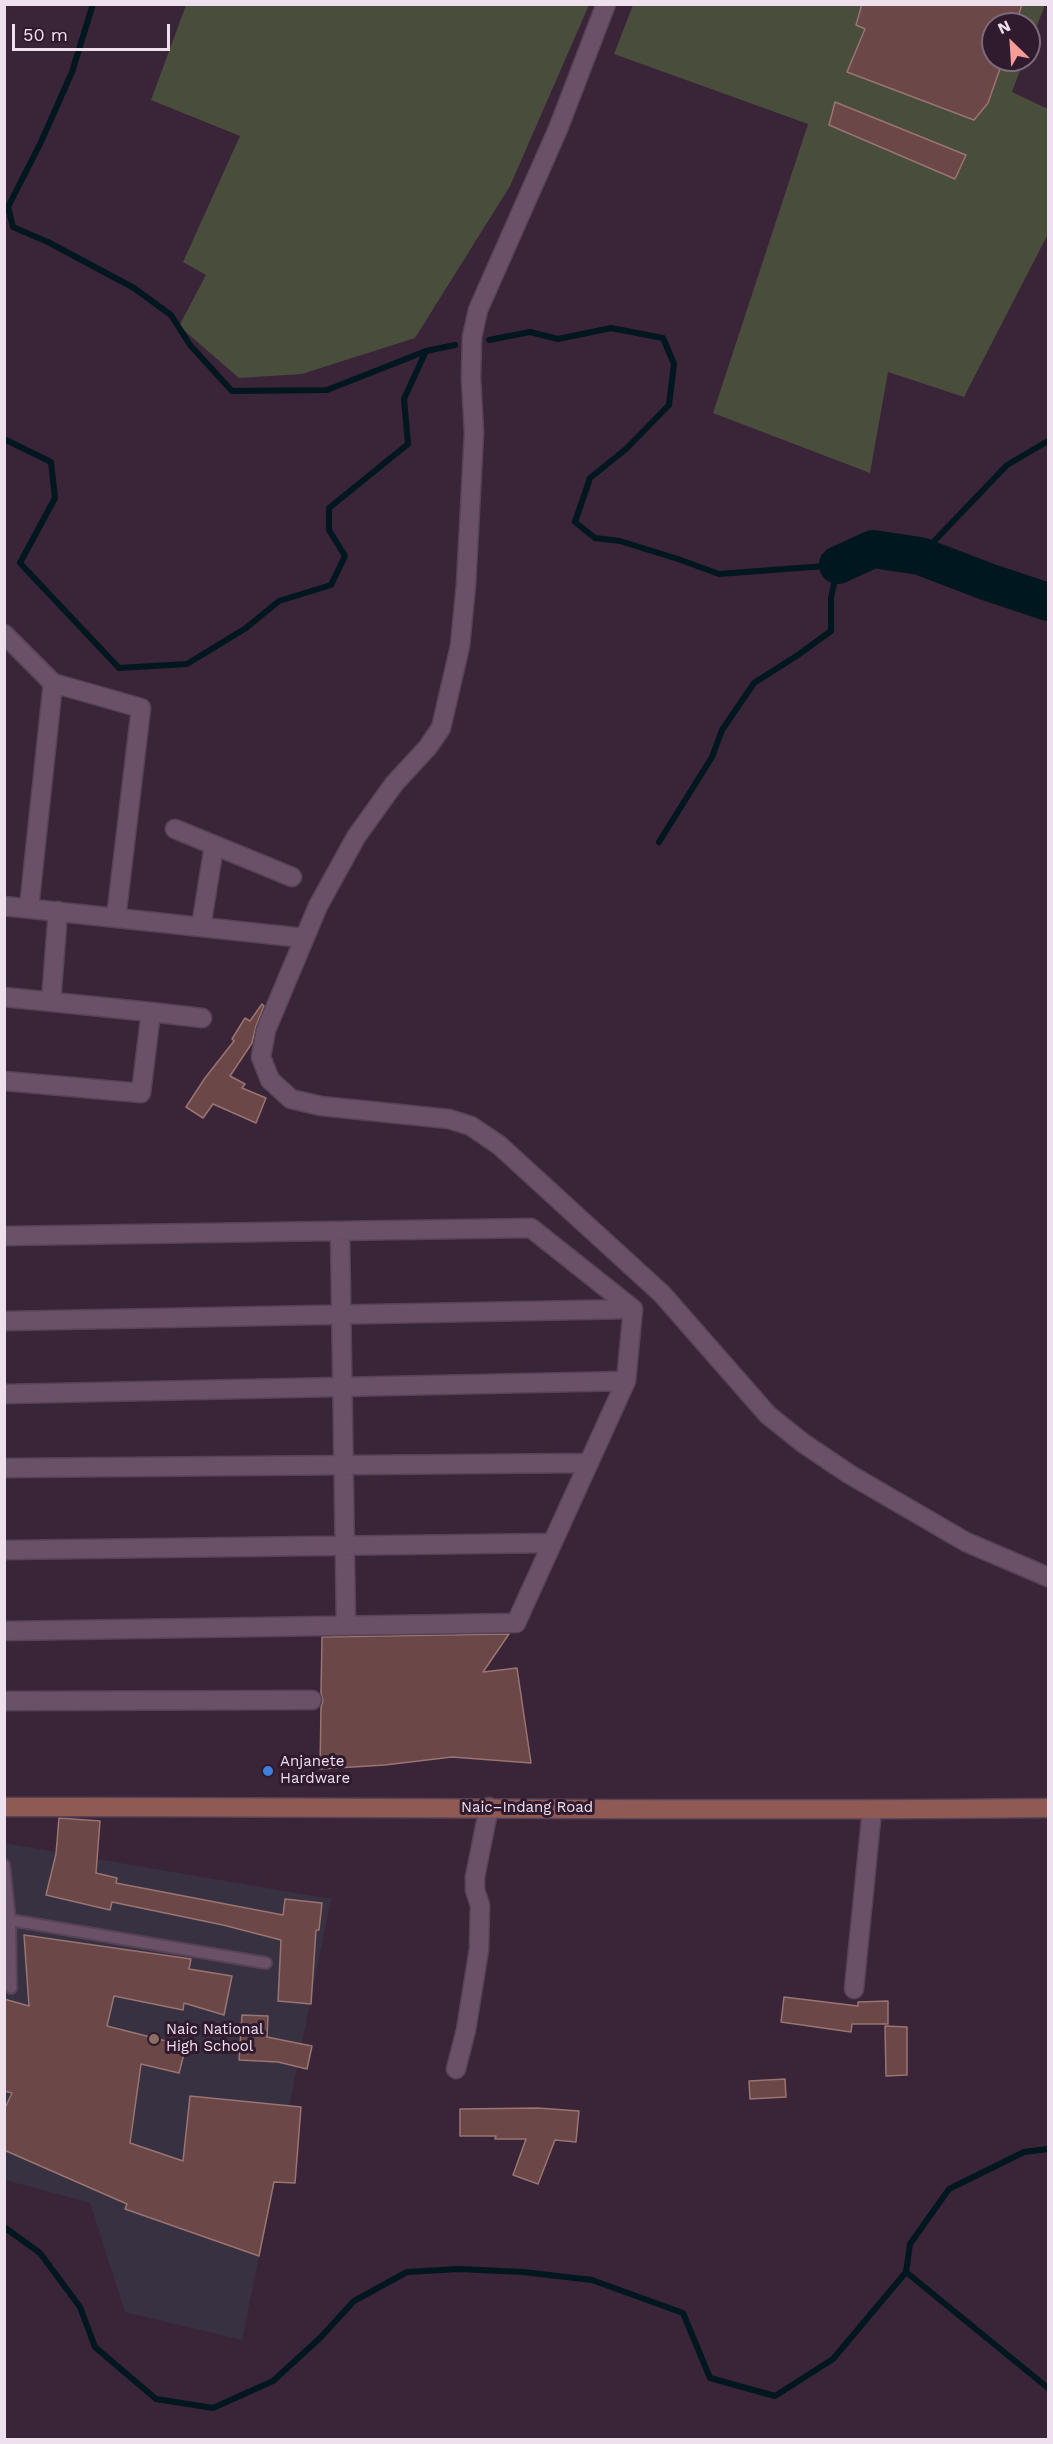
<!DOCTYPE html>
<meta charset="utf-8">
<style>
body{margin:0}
#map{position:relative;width:1053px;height:2444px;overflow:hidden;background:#3a2438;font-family:"Work Sans",sans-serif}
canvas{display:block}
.frame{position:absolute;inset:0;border:6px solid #efe0ed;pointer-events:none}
.north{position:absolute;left:981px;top:12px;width:60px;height:60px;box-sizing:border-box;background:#301a2e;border:2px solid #7c697a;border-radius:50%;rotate:335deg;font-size:16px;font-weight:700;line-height:24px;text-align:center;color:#efe0ed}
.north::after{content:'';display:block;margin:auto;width:21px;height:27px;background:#f59b98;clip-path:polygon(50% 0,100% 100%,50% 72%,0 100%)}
.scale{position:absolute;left:12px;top:24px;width:158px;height:27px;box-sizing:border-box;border:3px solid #efe0ed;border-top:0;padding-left:8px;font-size:18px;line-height:21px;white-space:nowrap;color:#efe0ed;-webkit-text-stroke:4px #301a2e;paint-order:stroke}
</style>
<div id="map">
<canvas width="1053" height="2444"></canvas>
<div class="frame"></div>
<div class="north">N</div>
<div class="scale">50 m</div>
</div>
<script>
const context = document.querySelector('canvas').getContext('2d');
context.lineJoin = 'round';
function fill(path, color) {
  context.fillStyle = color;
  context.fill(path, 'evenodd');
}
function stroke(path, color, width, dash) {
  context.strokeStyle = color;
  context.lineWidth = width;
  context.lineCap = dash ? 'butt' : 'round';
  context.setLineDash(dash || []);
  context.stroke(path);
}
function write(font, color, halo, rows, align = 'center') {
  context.font = font + ' "Work Sans",sans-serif';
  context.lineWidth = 6;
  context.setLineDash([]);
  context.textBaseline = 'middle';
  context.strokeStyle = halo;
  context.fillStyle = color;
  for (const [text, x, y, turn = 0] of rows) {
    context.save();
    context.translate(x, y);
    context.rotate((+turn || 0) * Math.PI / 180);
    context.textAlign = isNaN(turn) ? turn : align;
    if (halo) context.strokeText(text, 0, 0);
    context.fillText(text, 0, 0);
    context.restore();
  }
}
fill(new Path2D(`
 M4,1843l327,56 -89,441 -117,-28 -35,-109 -85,-23z`), '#373142');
fill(new Path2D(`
 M186,5h403l-79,181 -95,152 -113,36 -63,4 -60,-52 27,-51 -23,-13 57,-126 -89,-36z
 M633,5h412l-16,41v-22h-36v36h31l-12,32 36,17v125l-84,163 -76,-25 -18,101 -157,-60 95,-289 -194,-70z`), '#494d3b');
stroke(new Path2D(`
 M93,4l-21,68 -31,70 -33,65 5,20 35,15 86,46 37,27 19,30 42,46 95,-1 99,-39 29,-6
 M489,340l41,-8 28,7 53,-11 52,10 11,26 -5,41 -43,44 -36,29 -15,44 20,16 25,3 58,18 41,15 119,-9 -7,33v33l-33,24 -44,28 -32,47 -10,27 -53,85
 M4,439l47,23 4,36 -35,65 99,105 68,-4 59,-36 33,-27 52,-16 14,-29 -16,-26v-22l79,-64 -4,-45 22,-48
 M920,556l87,-91 41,-24
 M4,2227l36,26 40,54 15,40 61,52 57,9 60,-27 47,-43 34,-37 53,-29 52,-3 64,3 69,8 91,33 27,65 65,18 58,-37 73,-87 4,-28 39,-55 75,-37 24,-3
 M906,2272l142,116`), '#00171f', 6);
stroke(new Path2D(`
 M838,565l35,-16 47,7 68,26 60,20`), '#00171f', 38);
const building = new Path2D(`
 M862,4h160l-6,20h-23v36h10l-15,43 -14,17 -127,-48 18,-43 -9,-4z
 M835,102l131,53 -11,24 -126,-54z
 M262,1004l2,2 -8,20 -4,17 -22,33 15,8 -3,4 24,10 -10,25 -43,-19 -10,14 -17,-11 19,-29 29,-37 -2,-2 13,-21 5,3z
 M509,1634l-26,38 34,-4 14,95 -79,-6 -67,8 -65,4 1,-62 2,-6 -2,-8 1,-56z
 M59,1818l41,3 -4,52 21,5 -1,5 167,32 2,-16 37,4 -3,27h-3l-5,74 -33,-3 3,-61 -58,-15 -111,-23 -2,8 -64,-15 10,-41z
 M24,1935l167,24 -2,10 43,7 -8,39 -40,-12 -1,7 -69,-14 -7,30 79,20 -7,27 -38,-9 -11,79 53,18 7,-65 111,11 -6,76 -21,-1 -15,74 -134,-47 2,-5 -123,-54v-40l8,-17 -8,-2v-92l25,7z
 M784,1997l74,9v-4l30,-1v23h-36l-1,8 -70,-10z
 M242,2015l26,1 -1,21 45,9 -5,23 -29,-7 -39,-2z
 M885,2026l22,1v48l-21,1z
 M785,2079l1,18 -36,2 -1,-18z
 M538,2108l41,3 -3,31 -21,-2 -17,44 -25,-9 13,-36h-31l1,-3h-36v-27z`);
fill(building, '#6b4847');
stroke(building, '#997472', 1.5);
const lane = new Path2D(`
 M4,1865l6,55 1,68
 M10,1920l256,43`);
const street = new Path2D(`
 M606,4l-48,125 -80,181 -6,27 -1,41 3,55 -8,152 -6,61 -19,82 -13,19 -34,37 -38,53 -38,69 -52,124 -5,27 9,23 21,19 30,7 128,13 22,7 28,19 163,149 106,121 35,28 46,31 117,68 82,35
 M4,634l49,49 88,25 -25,210
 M175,829l117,48
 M4,906l300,32
 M29,908l24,-225
 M201,927l13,-81
 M4,997l147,15 -10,81 -137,-12
 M51,1002l7,-91
 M151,1012l51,6
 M340,1231l6,395
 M4,1236l527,-8 102,81 -7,72 -110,242 -512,8
 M4,1321l629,-12
 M4,1394l622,-13
 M4,1468l585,-5
 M4,1550l548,-7
 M4,1701l308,-1
 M854,1989l18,-179
 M456,2069l10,-39 13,-81 1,-44 -5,-15v-13l14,-70`);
const secondary = new Path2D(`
 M4,1807c348,-1 697,5 1044,1`);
stroke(lane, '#574355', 14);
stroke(street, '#574355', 21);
stroke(secondary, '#574355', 21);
stroke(lane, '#6a5167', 10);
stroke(street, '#6a5167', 18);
stroke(secondary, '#905a54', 18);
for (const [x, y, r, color] of [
 [268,1771,6,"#3f7fe0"],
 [154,2039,6,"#8d6e63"]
]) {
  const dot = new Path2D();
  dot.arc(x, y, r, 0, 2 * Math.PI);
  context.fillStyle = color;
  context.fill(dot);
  stroke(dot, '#301a2e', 2);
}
write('15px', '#efe0ed', '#301a2e', [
 ["Anjanete",280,1762],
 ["Hardware",280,1779],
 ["Naic National",166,2030],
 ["High School",166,2047]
], 'left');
write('15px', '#efe0ed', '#301a2e', [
 ["Naic–Indang Road",527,1808]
]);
</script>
